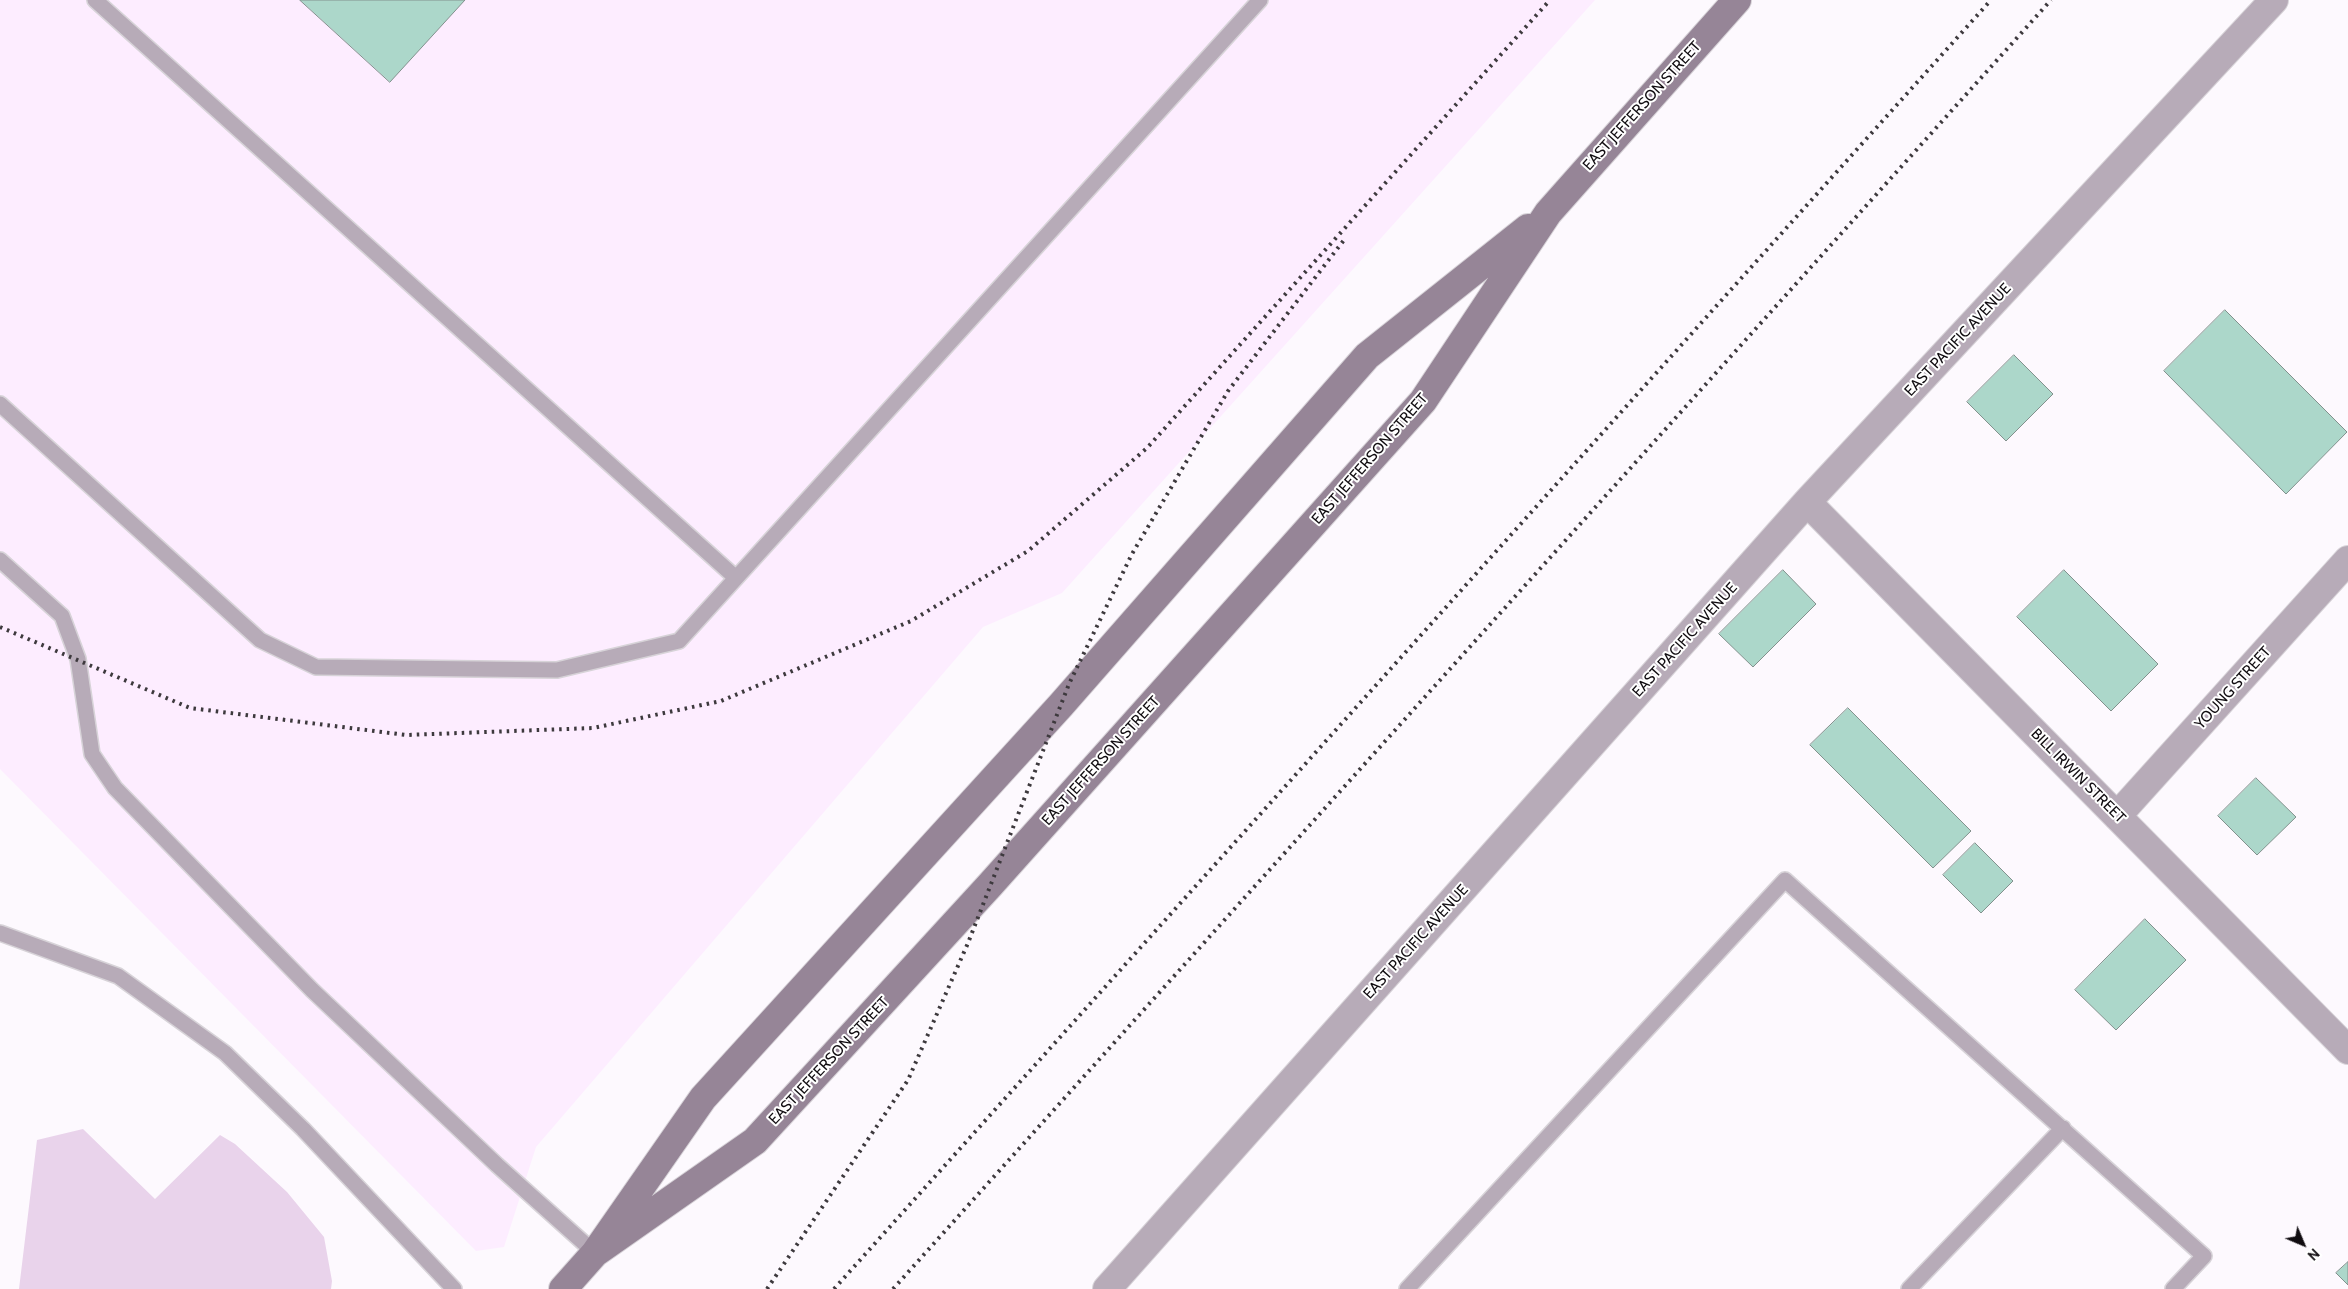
<!DOCTYPE html>
<style>
body{margin:0}
#map{position:relative;width:2348px;height:1289px;overflow:hidden;background:#fdf9fe;font-family:Cabin,sans-serif}
canvas{display:block}
.north{position:absolute;left:2278px;top:1219px;width:50px;height:50px;-webkit-text-stroke:4px #fff;paint-order:stroke;rotate:135deg;font-size:14px;font-weight:700;line-height:20px;text-align:center;color:#100c10}
.north::after{content:'';display:block;margin:auto;width:18px;height:22px;background:#100c10;clip-path:polygon(50% 0,100% 100%,50% 72%,0 100%)}
</style>
<div id="map">
<canvas width="2348" height="1289"></canvas>
<div class="north">N</div>
</div>
<script>
const context = document.querySelector('canvas').getContext('2d');
context.lineJoin = 'round';
function fill(path, color) {
  context.fillStyle = color;
  context.fill(path, 'evenodd');
}
function stroke(path, color, width, dash) {
  context.strokeStyle = color;
  context.lineWidth = width;
  context.lineCap = dash ? 'butt' : 'round';
  context.setLineDash(dash || []);
  context.stroke(path);
}
function write(font, color, halo, rows, align = 'center') {
  context.font = font + ' Cabin,sans-serif';
  context.lineWidth = 4;
  context.setLineDash([]);
  context.textBaseline = 'middle';
  context.strokeStyle = halo;
  context.fillStyle = color;
  for (const [text, x, y, turn = 0] of rows) {
    context.save();
    context.translate(x, y);
    context.rotate((+turn || 0) * Math.PI / 180);
    context.textAlign = isNaN(turn) ? turn : align;
    if (halo) context.strokeText(text, 0, 0);
    context.fillText(text, 0, 0);
    context.restore();
  }
}
fill(new Path2D(`
 M0,0h1595l-533,593 -79,34 -447,520 -32,100 -28,4 -476,-482z`), '#fdedff');
fill(new Path2D(`
 M83,1129l72,70 65,-64 15,9 52,48 37,45 8,44 -1,8h-312l18,-149z`), '#e9d3eb');
const building = new Path2D(`
 M300,0h165l-75,82z
 M2225,310l122,122 -61,62 -122,-123z
 M2014,355l39,39 -47,47 -39,-39z
 M1783,570l33,34 -63,63 -34,-33z
 M2064,570l94,94 -47,47 -94,-94z
 M1848,708l123,123 -38,37 -123,-123z
 M2256,778l40,39 -39,38 -39,-39z
 M1975,843l38,38 -32,32 -38,-38z
 M2145,919l41,41 -70,70 -41,-40z
 M2348,1262v23l-12,-12z`);
fill(building, '#acd7ca');
stroke(building, '#82918d', 1);
const lane = new Path2D(`
 M95,0l641,578
 M0,404l260,236 56,27 241,3 122,-29 581,-641
 M0,560l62,56 16,43 14,95 23,34 197,202 185,175 98,88
 M0,933l118,43 107,77 78,76 151,160
 M1407,1289l378,-409 419,376 -31,33
 M1909,1289l154,-161`);
const street = new Path2D(`
 M1807,502l541,548
 M2117,816l231,-256
 M1107,1289l700,-787 467,-502`);
const secondary = new Path2D(`
 M595,1253l160,-112 235,-256 433,-484 125,-188 189,-213
 M563,1289l32,-36 108,-155 358,-393 306,-349 161,-128`);
stroke(lane, '#d7d3d8', 18);
stroke(street, '#d7d3d8', 30);
stroke(secondary, '#d7d3d8', 30);
stroke(lane, '#b7abb8', 15);
stroke(street, '#b7abb8', 28);
stroke(secondary, '#968597', 28);
stroke(new Path2D(`
 M0,627l190,81 216,27 187,-7 128,-27 190,-80 117,-70 119,-103 403,-448
 M767,1289l141,-209 60,-137 101,-259 63,-130 96,-163 116,-151
 M834,1289l1157,-1289
 M893,1289l1158,-1289`), '#3d393d', 4, [2.5, 5]);
write('15px', '#100c10', '#fff', [
 ["EAST JEFFERSON STREET",1642,106,-48],
 ["EAST PACIFIC AVENUE",1958,340,-47],
 ["EAST JEFFERSON STREET",1370,459,-49],
 ["EAST PACIFIC AVENUE",1685,640,-48],
 ["YOUNG STREET",2233,688,-48],
 ["EAST JEFFERSON STREET",1101,761,-48],
 ["BILL IRWIN STREET",2078,776,45],
 ["EAST PACIFIC AVENUE",1416,942,-48],
 ["EAST JEFFERSON STREET",829,1061,-47]
]);
</script>
